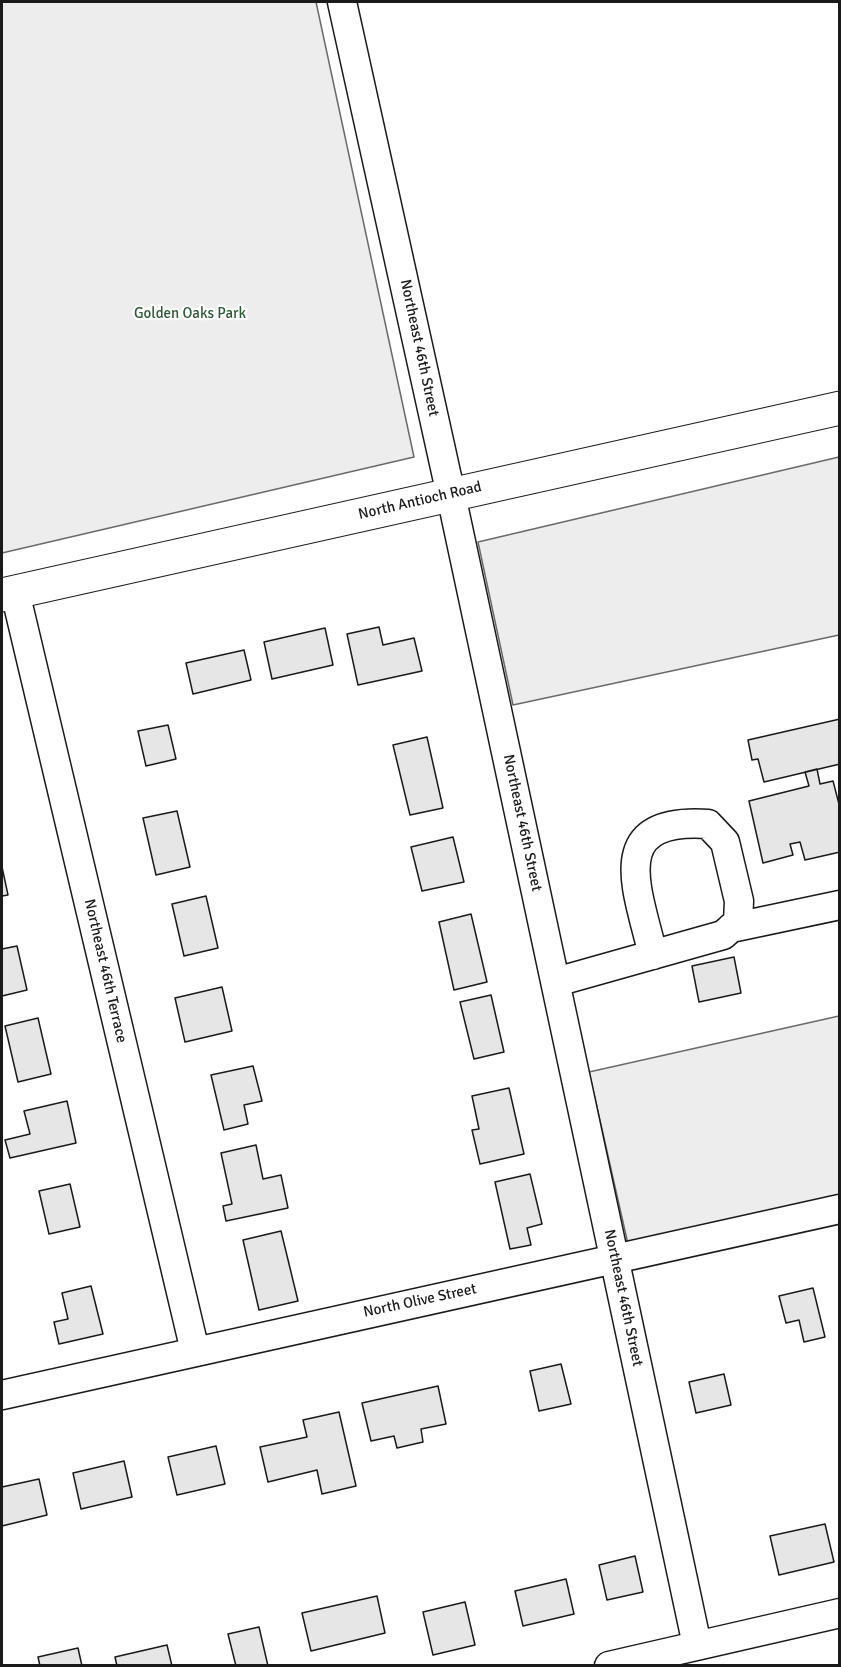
<!DOCTYPE html>
<style>
body{margin:0}
#map{position:relative;width:841px;height:1667px;overflow:hidden;background:#fff;font-family:Signika,sans-serif}
canvas{display:block}
.frame{position:absolute;inset:0;border:3px solid #1a1a1a;pointer-events:none}
</style>
<div id="map">
<canvas width="841" height="1667"></canvas>
<div class="frame"></div>
</div>
<script>
const context = document.querySelector('canvas').getContext('2d');
context.lineJoin = 'round';
function fill(path, color) {
  context.fillStyle = color;
  context.fill(path, 'evenodd');
}
function stroke(path, color, width, dash) {
  context.strokeStyle = color;
  context.lineWidth = width;
  context.lineCap = dash ? 'butt' : 'round';
  context.setLineDash(dash || []);
  context.stroke(path);
}
function write(font, color, halo, rows, align = 'center') {
  context.font = font + ' Signika,sans-serif';
  context.lineWidth = 4.5;
  context.setLineDash([]);
  context.textBaseline = 'middle';
  context.strokeStyle = halo;
  context.fillStyle = color;
  for (const [text, x, y, turn = 0] of rows) {
    context.save();
    context.translate(x, y);
    context.rotate((+turn || 0) * Math.PI / 180);
    context.textAlign = isNaN(turn) ? turn : align;
    if (halo) context.strokeText(text, 0, 0);
    context.fillText(text, 0, 0);
    context.restore();
  }
}
const built = new Path2D(`
 M2,2h314l98,455 -412,96z
 M839,457v178l-326,70 -35,-163z
 M839,1016v179l-211,49 -39,-172z`);
fill(built, '#ededed');
stroke(built, '#6a6a6a', 1.5);
const building = new Path2D(`
 M379,627l4,18 31,-7 8,33 -64,14 -11,-51z
 M325,628l8,37 -61,14 -8,-37z
 M244,650l7,30 -58,14 -7,-31z
 M840,719v45l-76,18 -6,-23 -6,1 -4,-20z
 M168,725l8,34 -30,7 -8,-35z
 M427,737l16,71 -33,7 -17,-70z
 M817,769l3,15 13,-3 7,27v44l-35,8 -5,-18 -10,2 3,11 -30,8 -14,-62 60,-15 -4,-14z
 M177,811l13,56 -34,8 -13,-57z
 M453,837l11,45 -42,9 -11,-44z
 M2,867l6,28 -6,1z
 M206,896l12,52 -34,8 -12,-52z
 M471,914l16,68 -33,8 -15,-68z
 M17,946l10,44 -25,6v-47z
 M734,957l7,36 -42,9 -7,-36z
 M222,987l10,44 -47,11 -10,-44z
 M491,995l13,57 -30,7 -14,-57z
 M38,1018l13,56 -33,8 -13,-56z
 M253,1066l9,35 -18,4 4,19 -24,6 -13,-55z
 M509,1088l15,66 -44,10 -8,-34 7,-1 -7,-33z
 M67,1101l9,42 -66,15 -5,-18 25,-6 -6,-23z
 M256,1145l7,34 18,-4 7,33 -62,13 -3,-15 9,-2 -11,-51z
 M530,1174l12,50 -15,4 4,17 -21,4 -15,-67z
 M70,1184l10,43 -31,7 -10,-43z
 M281,1231l17,70 -39,9 -16,-70z
 M91,1286l12,48 -44,10 -5,-22 14,-3 -6,-26z
 M813,1288l12,49 -21,5 -5,-22 -13,3 -7,-27z
 M561,1364l10,40 -32,7 -9,-40z
 M724,1374l7,31 -35,8 -7,-31z
 M438,1386l8,38 -25,5 2,13 -26,6 -3,-12 -23,5 -9,-38z
 M339,1412l17,74 -34,8 -5,-24 -49,12 -8,-35 47,-10 -4,-17z
 M216,1446l9,38 -48,11 -9,-38z
 M124,1461l8,36 -51,12 -8,-36z
 M39,1479l8,36 -45,11v-39z
 M825,1524l9,38 -55,13 -9,-39z
 M635,1556l8,36 -36,8 -8,-35z
 M566,1579l8,35 -51,12 -8,-35z
 M377,1596l8,37 -74,18 -9,-38z
 M465,1602l10,43 -42,10 -10,-43z
 M259,1627l9,39h-32l-8,-32z
 M167,1645l5,21h-55l-2,-9z
 M78,1648l4,18h-42l-2,-9z`);
fill(building, '#e6e6e6');
stroke(building, '#1a1a1a', 1.5);
const minor = new Path2D(`
 M342,2l109,493 246,1150
 M15,592l180,759
 M731,928l109,-23
 M556,982l167,-47 15,-13 1,-21 -14,-59 -17,-18c-104,-7 -70,66 -55,131
 M2,1395l838,-186
 M609,1666l231,-53`);
const major = new Path2D(`
 M2,595l838,-187`);
stroke(minor, '#1a1a1a', 31);
stroke(major, '#1a1a1a', 35);
stroke(minor, '#fff', 28);
stroke(major, '#fff', 33);
write('15px', '#2b5a34', '#fff', [
 ["Golden Oaks Park",190,314]
]);
write('15px', '#1a1a1a', '#fff', [
 ["Northeast 46th Street",419,348,78],
 ["North Antioch Road",420,501,-13],
 ["Northeast 46th Street",522,823,78],
 ["Northeast 46th Terrace",105,971,77],
 ["Northeast 46th Street",623,1298,78],
 ["North Olive Street",420,1301,-12]
]);
</script>
